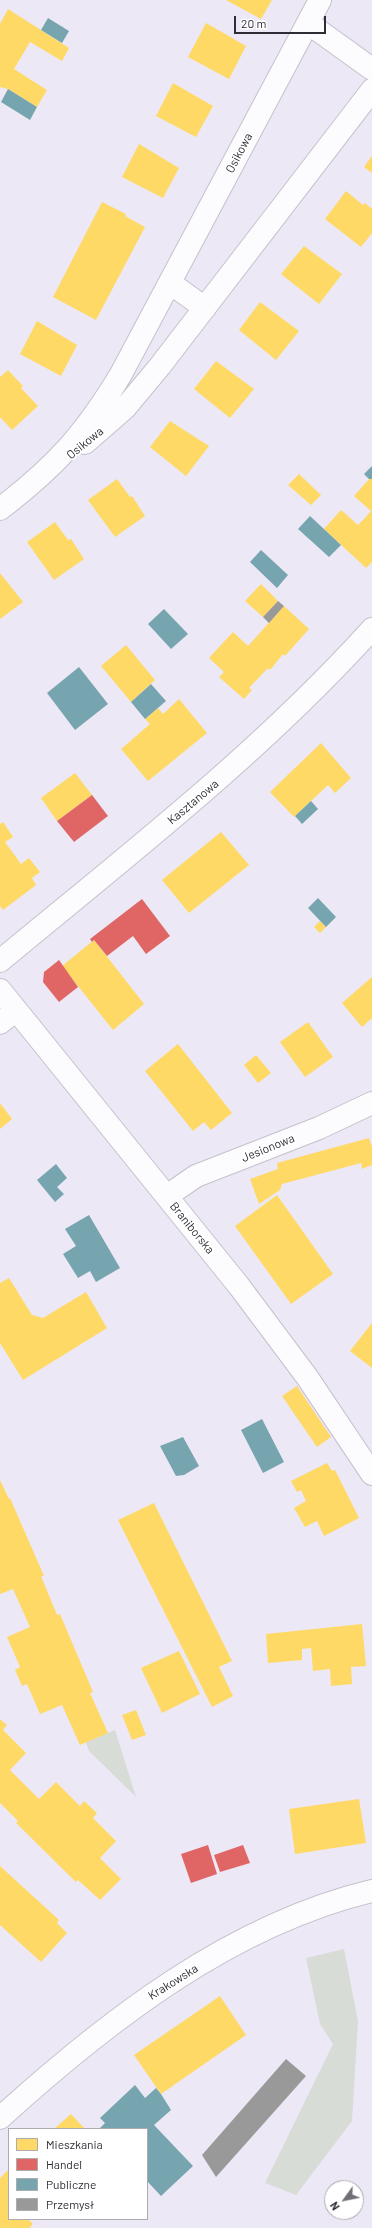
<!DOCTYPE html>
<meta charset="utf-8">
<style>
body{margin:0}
#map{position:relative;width:372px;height:2228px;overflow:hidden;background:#ece8f5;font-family:Barlow,sans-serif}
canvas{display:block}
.legend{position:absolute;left:8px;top:2128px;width:140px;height:92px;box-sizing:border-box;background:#fff;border:1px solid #acabae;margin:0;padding:5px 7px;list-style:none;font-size:12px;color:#2f2c35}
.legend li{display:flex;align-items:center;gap:8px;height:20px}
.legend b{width:20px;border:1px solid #acabae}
.north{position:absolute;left:324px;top:2180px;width:40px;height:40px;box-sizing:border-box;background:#fff;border:1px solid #acabae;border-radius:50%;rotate:237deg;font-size:11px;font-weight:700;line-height:16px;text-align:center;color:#2f2c35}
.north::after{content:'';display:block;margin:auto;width:14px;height:18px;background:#716e78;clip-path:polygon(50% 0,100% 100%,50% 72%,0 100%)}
.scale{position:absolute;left:234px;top:16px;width:92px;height:18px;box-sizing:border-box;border:2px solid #2f2c35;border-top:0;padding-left:5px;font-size:12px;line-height:14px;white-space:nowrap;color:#2f2c35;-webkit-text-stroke:3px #fff;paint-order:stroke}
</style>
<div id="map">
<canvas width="372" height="2228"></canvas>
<ul class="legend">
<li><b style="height:11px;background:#ffd966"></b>Mieszkania</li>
<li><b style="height:11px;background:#e06666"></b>Handel</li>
<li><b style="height:11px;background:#76a5af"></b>Publiczne</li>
<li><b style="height:11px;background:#999"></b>Przemysł</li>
</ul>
<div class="north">N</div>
<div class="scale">20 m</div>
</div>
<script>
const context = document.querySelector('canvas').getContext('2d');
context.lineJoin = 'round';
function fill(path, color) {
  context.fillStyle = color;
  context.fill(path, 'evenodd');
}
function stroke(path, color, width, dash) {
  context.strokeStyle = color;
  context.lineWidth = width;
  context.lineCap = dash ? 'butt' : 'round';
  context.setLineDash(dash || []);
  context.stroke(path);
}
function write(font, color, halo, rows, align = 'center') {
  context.font = font + ' Barlow,sans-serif';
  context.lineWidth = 4;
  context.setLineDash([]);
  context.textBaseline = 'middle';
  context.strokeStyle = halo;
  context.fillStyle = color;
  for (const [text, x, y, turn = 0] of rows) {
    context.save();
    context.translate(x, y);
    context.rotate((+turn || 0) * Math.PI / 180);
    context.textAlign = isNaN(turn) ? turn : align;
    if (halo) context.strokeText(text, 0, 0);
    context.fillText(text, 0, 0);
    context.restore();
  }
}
fill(new Path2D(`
 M115,1730l21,67 -47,-46 -3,-9z
 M344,1949l14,72 -6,100 -56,74 -31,-12 68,-139 -13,-20 -14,-66z`), '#d7dcd7');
fill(new Path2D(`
 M226,0h46l-11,19z
 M8,9l61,39 -7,13 -32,-19 -16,27 33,21 -10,17 -29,-18 -8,-2v-63z
 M206,23l40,23 -17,33 -41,-22z
 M173,83l40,23 -17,31 -40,-21z
 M139,144l40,24 -16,30 -41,-21z
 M372,156v17l-8,-6z
 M346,191l17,14 2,-2 7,6v24l-11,14 -36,-28z
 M102,202l24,12 -1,2 20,11 -49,93 -43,-23z
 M304,246l38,28 -23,30 -38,-30z
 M260,302l39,29 -23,29 -37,-30z
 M37,321l40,24 -16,31 -41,-22z
 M216,361l38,28 -24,29 -36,-29z
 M8,370l15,16 -2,2 17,18 -26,24 -12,-13v-40z
 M170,421l39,25 -23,30 -36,-29z
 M299,474l22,21 -10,10 -23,-20z
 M370,478l2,1v83l-6,6 -42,-39 17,-19 17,15 6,-6 7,-8 -17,-15z
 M117,479l13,18 2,-1 13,20 -30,21 -27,-37z
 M55,522l13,18 3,-1 13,20 -30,21 -27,-38z
 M0,573l23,29 -23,17z
 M261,584l17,17 -15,16 -18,-16z
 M284,606l25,23 -24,27 -2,-2 -12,15h-4l-18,19 3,2 -8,9 -25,-22 5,-5 -15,-14 24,-26 15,14z
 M126,645l29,35 -24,22 -30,-36z
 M179,699l28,34 -59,48 -27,-32 29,-25 -5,-5 13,-11 5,6z
 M321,743l30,35 -16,15 -7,-8 -34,32 -24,-25z
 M75,773l17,22 -35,26 -16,-23z
 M3,822l10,15 -8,5 16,22 8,-6 11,14 -8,6 4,7 -33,25 -3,-4v-82z
 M221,832l28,33 -60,48 -27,-33z
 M320,921l6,6 -6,6 -6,-6z
 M94,940l50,64 -31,26 -51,-64z
 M372,977v41l-10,9 -20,-24z
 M308,1022l25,35 -28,20 -25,-35z
 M178,1044l54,69 -21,17 -7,-8 -11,9 -48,-60z
 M256,1055l15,18 -13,10 -14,-18z
 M0,1103l12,16 -12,10z
 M369,1138l3,9v18l-10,4 -1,-6 -79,21 -2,6 -21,14 -9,-25 28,-10 -1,-6z
 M277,1195l56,79 -42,30 -56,-78z
 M9,1278l23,37 11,3 43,-26 21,36 -84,52 -23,-37v-60z
 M372,1323v45l-22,-17z
 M297,1386l34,51 -14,10 -35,-51z
 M327,1463l5,8 3,-1 24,48 -35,18 -7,-15 -12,6 -11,-19 12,-7 -5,-11 -4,2 -6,-11z
 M0,1480l9,19 1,-1 34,78h-3l16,39 3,-1 33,78 -3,1 18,40 -28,12 -18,-40 -22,9 -13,-30 -5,2 -7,-16 5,-3 -13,-30 23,-10 -17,-38 -13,5z
 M154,1503l78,158 -13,6 14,29 -21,11 -94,-187z
 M362,1624l4,42 -15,1 1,17 -21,2 -1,-17 -17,2 -2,-23 -9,1v11l-34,3 -2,-29z
 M179,1651l21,43 -38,19 -21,-45z
 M136,1710l10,25 -14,5 -10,-25z
 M0,1719l7,6 -4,5 23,23 -16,17 29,29 17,-17 24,24 4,-5 13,12 -4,5 23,23 -16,17 21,21 -21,21 -22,-20 -2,2 -60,-59 2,-2 -18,-18z
 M359,1799l7,44 -71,11 -6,-45z
 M0,1866l59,54 -2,3 10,10 -26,29 -41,-37z
 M220,1996l26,39 -85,59 -27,-39z
 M71,2114l14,15h-31z
 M9,2169v50h19l5,5 -4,4h-29v-50z`), '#ffd966');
fill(new Path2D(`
 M92,795l16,21 -34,26 -17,-21z
 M142,899l28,37 -24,18 -13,-18 -26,20 -13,-16 -2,2 -2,-3z
 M59,960l19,27 -19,15 -16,-20 1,-10z
 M208,1845l9,29 -26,9 -10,-29z
 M243,1845l7,18 -30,9 -6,-17z`), '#e06666');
fill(new Path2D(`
 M48,18l21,13 -7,12 -21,-13z
 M8,89l29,18 -7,13 -29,-18z
 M372,466v13h-3l-5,-5z
 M310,516l31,29 -12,12 -31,-28z
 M261,550l27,25 -11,13 -27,-26z
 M164,609l24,25 -17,15 -23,-25z
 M79,667l29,37 -33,26 -28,-37z
 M151,684l15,17 -21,18 -14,-17z
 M311,801l7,8 -16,15 -7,-8z
 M318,898l18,19 -10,10 -18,-19z
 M56,1164l11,14 -10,9 7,7 -9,8 -18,-22z
 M89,1215l31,53 -24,14 -6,-11 -12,7 -15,-24 13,-8 -11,-17z
 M262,1419l22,43 -21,11 -22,-43z
 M183,1437l16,29 -15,9 -8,1 -16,-30z
 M135,2085l10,13 11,-10 5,6 10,16 -17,15 39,41 -32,30 -14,-15v-52l-47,-1 5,-5 -5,-5z`), '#76a5af');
fill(new Path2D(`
 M278,601l6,5 -15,17 -6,-6z
 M286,2059l20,17 -90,101 -14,-22z`), '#999');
const street = new Path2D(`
 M308,23l64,46
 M170,283l35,25
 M85,443l40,-35 35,-42 212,-276
 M0,509c56,-43 85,-75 121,-135l199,-374
 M0,961c128,-106 260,-208 372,-332
 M0,990l239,296 68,91 65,97
 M0,1023l15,-12
 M167,1196l29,-20 123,-48 53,-25
 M0,2118c106,-96 230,-193 372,-227`);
stroke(street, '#c5c1cc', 24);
stroke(street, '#fcfcfe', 22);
write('12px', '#2f2c35', '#fff', [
 ["Osikowa",239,153,-62],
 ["Osikowa",85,443,-39],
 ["Kasztanowa",193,802,-40],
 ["Jesionowa",268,1148,-22],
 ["Braniborska",192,1228,51],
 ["Krakowska",173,1982,-32]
]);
</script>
